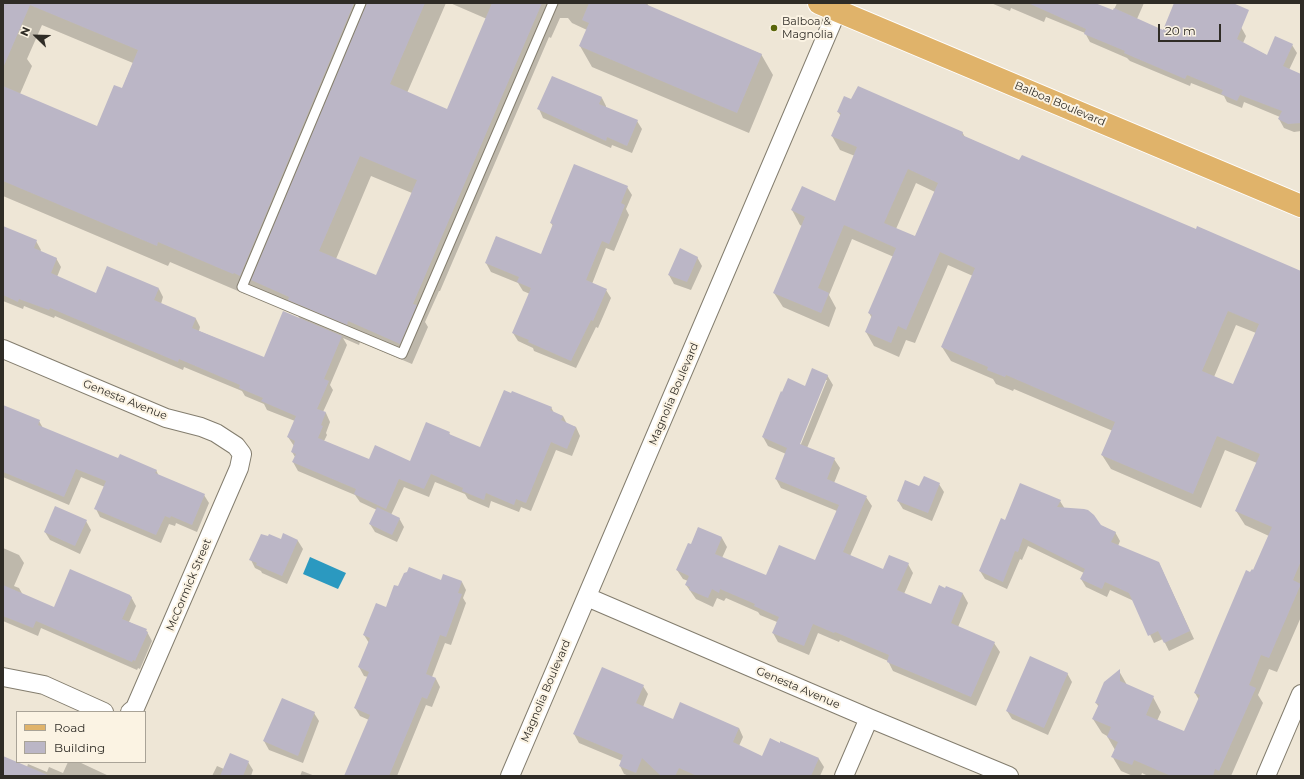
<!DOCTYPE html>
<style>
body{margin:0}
#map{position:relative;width:1304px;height:779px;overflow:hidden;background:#eee6d6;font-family:Montserrat,sans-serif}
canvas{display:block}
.frame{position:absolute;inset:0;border:4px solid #2f2c26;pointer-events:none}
.legend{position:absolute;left:16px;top:711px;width:130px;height:52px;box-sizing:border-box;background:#fbf3e3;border:1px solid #a9a397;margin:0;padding:5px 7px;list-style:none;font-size:12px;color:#2f2c26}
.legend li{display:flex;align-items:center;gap:8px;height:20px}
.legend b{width:20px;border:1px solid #a9a397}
.north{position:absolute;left:16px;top:16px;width:40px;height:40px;-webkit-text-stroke:3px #fbf3e3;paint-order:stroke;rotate:293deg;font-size:11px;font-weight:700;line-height:16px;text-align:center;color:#2f2c26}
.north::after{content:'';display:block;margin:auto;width:14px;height:18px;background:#2f2c26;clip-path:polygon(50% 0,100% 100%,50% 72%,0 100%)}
.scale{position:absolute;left:1158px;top:24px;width:63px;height:18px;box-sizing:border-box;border:2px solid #2f2c26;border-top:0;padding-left:5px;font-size:12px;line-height:14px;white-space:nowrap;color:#2f2c26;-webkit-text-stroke:3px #fbf3e3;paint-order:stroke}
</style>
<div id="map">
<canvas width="1304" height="779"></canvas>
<div class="frame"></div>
<ul class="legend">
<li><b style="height:5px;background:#e0b36a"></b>Road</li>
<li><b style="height:11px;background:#bbb6c6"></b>Building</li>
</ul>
<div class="north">N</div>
<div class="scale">20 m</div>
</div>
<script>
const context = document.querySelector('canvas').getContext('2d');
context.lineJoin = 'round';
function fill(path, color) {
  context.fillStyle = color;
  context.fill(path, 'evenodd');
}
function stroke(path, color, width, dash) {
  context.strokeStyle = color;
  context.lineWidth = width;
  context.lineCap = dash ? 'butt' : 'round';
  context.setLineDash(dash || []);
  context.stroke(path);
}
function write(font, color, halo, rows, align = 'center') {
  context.font = font + ' Montserrat,sans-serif';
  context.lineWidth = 4;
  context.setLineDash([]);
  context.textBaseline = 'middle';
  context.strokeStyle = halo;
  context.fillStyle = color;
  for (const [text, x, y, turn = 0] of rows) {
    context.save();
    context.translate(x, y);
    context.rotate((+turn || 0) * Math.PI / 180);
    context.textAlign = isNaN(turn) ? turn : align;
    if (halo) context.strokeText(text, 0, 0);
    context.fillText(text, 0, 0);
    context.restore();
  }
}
fill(new Path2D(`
 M310,557l36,16 -8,16 -35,-15z`), '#2b99c0');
fill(new Path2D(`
 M3,3h443l-39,90 41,17 39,-91 -37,-16h197l2,4 112,47 12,21 -24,58 -157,-66 -12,-21 7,-16 -15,-7 -4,-5h-8l-9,20 -2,-1 -109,254h-1l-14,31 3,5 -16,37 -52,-22 -1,3 -16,-7 4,7 -17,40 3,5 -10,22 3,1 4,9 -4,11 1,2 -3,6 45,19 42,3 38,-30 2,3 29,12 71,-41 3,6 9,3 4,8 9,3 4,9 -8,20 -16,-6 -25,61 -10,-4 -2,5 -28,-11 -2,7 -21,-9 -3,-5 -30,-12 -6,15 -25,-10 -13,28 8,3 5,9 -7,15 -22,-10 -5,-8 7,-14 -17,-8 -5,-7 -57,-24 -5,-9 2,-5 -3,-5 2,-6 -6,-9 7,-16 -28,-11 -3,-6 -19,-8 -3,-5 -58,-24 -1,3 -128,-54 -1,2 -30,-12 -1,3 -20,-8v-71l33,11 5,9 -1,2 16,6 5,9 -4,10 40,17 62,-5 4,8 -2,7 35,15 4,8 -1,4 65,28 36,-40 -2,-3 -34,-15 -8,-14 -4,9 -6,-3 -1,1 -75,-32 -2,4 -165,-70zM42,25l91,38 -11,26 -25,38 -77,-33 12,-28 -5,-7zM371,176l41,17 -35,84 -41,-18z
 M991,3h102l20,9 4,-9h27l-7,16 26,12 13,-28h26l39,24 5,9 -3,7 25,13 24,-11 5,8 -8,17 12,5v56l-7,1 -10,-4 -5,-9 1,-2 -36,-15 -2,6 -15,-6 -3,-6 -33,-13 -1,3 -60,-25 -3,-3 -37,-16 -5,-9 -39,-16 -2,5 -33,-14 -1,3z
 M602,98l4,8v2l31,13 5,8 -10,24 -20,-8 -1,3 -68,-30 -4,-9z
 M852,100l110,32 3,5 55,24 281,111v345l-24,55 -8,-3 -11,26 5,8 -32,73h-83l-6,-3 -1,3h-8l-12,-5 -9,-15 3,-6 -8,-14 -5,-3 -9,-14 6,-12 -3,-4 23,-32 8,14 26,12 8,15 -4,9 28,12 14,-33 -4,-7 56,-120 3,-2 15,-35 -24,-11 -9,-14 21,-48 -32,-13 -24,58 -90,-39 -9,-14 11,-24 -99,-42 -1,2 -17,-7 -3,-5 -42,-18 -9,-14 31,-71 -25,-11 -33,78 -9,-3 -7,17 -25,-11 -8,-14 6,-14 -3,-5 25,-56 -42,-18 -23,56 7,13 -7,19 -46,-20 -9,-14 28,-67 -2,-1 -8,-15 43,-8 20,-46 -15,-6 -8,-14 9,-20 -3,-4zM916,183l19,9 -20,45 -19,-8zM1236,325l20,8 -23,53 -19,-9z
 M627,187l5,8 -6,14 3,6 -15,36 -8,-3 -14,36 14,6 5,8 -13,30 -2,-1 -20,41 -42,-17 -1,-3 -15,-7 -5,-8 17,-39 -7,-3 -5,-8 -27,-11 -5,-9 10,-26 45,19 12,-30 -2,-3z
 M697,257l5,9 -11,24 -17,-6 -5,-9z
 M827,375l6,10 -26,63 27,11 6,9 -6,15 32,14 6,9 -22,50 33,15 25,-7 5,9 -9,21 27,11 16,-18 16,7 5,9 -10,24 36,16 6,9 -24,54 -83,-35 -5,-10 -48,-21 -1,2 -21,-9 -9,22 -31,-13 -5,-9 4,-11 -17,-7 -2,-3 -32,-14 -2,3 -7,-3 -4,9 -17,-8 -10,-14 2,-4 -5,-2 -6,-9 14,-24 7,-18 24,10 5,9 -5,11 44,19 50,-16 21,-50 -56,-23 -5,-9 10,-25 -18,-8 -5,-9 42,-50zM825,380h2l-28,69 -2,-1z
 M3,408l36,13 4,7 76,32 37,10 3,6 45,19 5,8 -12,29 -21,-9 -1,3 -6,-2 -8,19 -61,-26 -4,-8 9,-22 -24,-10 -12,28 -66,-28z
 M939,484l5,8 -12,29 -29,-12 -5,-8 22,-14z
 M1060,501l5,8 50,23 5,9 -2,5 41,17 35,76 -25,12 -6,-12 -9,4 -20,-42 -24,-11 -3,7 -21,-10 -5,-8 3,-6 -56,-27 -6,14 -2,-1 -13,30 -22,-10 -5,-8 25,-50z
 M86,521l5,9 -11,24 -30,-14 -5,-8z
 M284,535l14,6 5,8 -16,35 -25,-11 -1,-2 -6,-3 -4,-8 30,-19z
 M3,548l16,7 5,8 -10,23 5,2 4,7 31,13 76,-13 6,11 -7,16 17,8 6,11 -12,28 -2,-1 -1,2 -96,-42 -3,8 -35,-15z
 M442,581l20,1 4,8 -3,8 3,5 -15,42 -6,-2 -13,34 4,2 4,8 -8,20 -6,-2 -29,71h-52l24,-56 -9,-4 -5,-8 13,-31 -4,-1 -5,-9 10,-24 -5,-8 22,-27 13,-20z
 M1067,673l5,9 -24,53 -36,-16 -5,-8z
 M643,686l5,8 -5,13 30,13 66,8 4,9 -4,9 24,11 56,2 5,8 -4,9h-191l-5,-2 -4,-8 2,-5 -43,-18 -5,-9z
 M314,713l5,8 -16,42 -34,-13 -5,-9z
 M68,762h11l30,14h-106v-12l24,3 1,-3 19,8 2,-5 14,6z
 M248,762l5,8 -2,6h-39l5,-10 7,3z
 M302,771l13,5h-15z`), '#0003');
fill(new Path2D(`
 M3,3h351l-114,273 -6,-3 -1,1 -75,-32 -1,4 -154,-65v-95l94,40 17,-41 8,3 16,-38 -108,-45 -27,63z
 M367,3h58l-35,81 57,25 45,-106h50l-129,301 4,1 -17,39 -52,-23 -1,4 -59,-25 1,-3 -38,-17zM360,156l57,24 -41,95 -57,-24z
 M589,3h54l119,51 -25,59 -158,-67 10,-23 -7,-3z
 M1028,3h67l18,7 1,-2 49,22 11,-27h59l16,7 -12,29 30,16 8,-19 18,8 -10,22 18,8v49l-13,1 -10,-5 4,-8 -42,-16 -3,6 -16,-7 2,-4 -36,-15 -2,4 -61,-26 1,-2 -41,-17 2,-5z
 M552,76l50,21 -3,7 39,16 -11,26 -20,-9 -1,4 -69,-32z
 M858,86l105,46 -1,3 57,25 3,-5 174,74 1,-3 104,45v290l-8,19 8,4 -32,74 -8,-3 -12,30 7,3 -37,83 -4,-2 -2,7h-42l-37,-16 -2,5 -21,-8 7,-15 -11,-5 4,-10 -19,-8 7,-15 -4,-1 9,-21 16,-13v12l34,15 -8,19 38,16 16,-36 -6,-2 23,-55 29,-68 4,2 2,-3 1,1 19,-43 -37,-16 25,-57 -43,-18 -24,58 -92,-39 14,-33 -109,-47 -1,2 -18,-7 1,-3 -47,-20 34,-79 -35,-16 -34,78 -8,-4 -7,17 -26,-11 7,-17 -4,-2 28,-65 -52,-23 -26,63 11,5 -8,20 -48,-20 32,-76 -14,-7 11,-24 33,15 22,-54 -26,-11 10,-23 -4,-1 7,-16 7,3zM908,169l30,14 -23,53 -31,-13zM1228,311l31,13 -26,60 -31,-13z
 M574,164l54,22 -7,17 4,2 -16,39 -7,-3 -16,39 21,9 -14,32 -2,-1 -20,41 -43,-19 1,-2 -17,-7 19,-45 -14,-6 2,-5 -34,-14 11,-27 45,18 12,-30 -3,-1z
 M3,226l34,14 -3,8 23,10 -6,15 45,20 11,-27 52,22 -5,12 42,18 -4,10 72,29 19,-46 59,25 -18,43 5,2 -12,28 9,3 -5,13 2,1 -5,12 51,21 6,-14 35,16 16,-39 24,10 -1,2 31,13 24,-57 7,3 1,-2 40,16 -2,3 13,6 -2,4 15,7 -9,22 -16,-7 -25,61 -10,-4 -2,6 -28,-12 -2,7 -22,-9 1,-3 -32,-14 -7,15 -25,-10 -13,30 -32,-15 2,-5 -64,-27 4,-8 -5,-2 4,-11 -8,-4 9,-21 -35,-15 2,-3 -24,-10 1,-3 -61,-26 -1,3 -128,-54 -1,2 -30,-11 -1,3 -15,-7z
 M680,248l18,9 -11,25 -19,-7z
 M812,368l16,7 -28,69 35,14 -8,21 40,17 -24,56 40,17 6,-14 20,8 -12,27 34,14 8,-19 6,3 1,-2 17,7 -12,30 44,19 -24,55 -84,-35 2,-7 -54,-23 -1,1 -21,-9 -9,22 -32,-13 7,-16 -25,-11 1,-2 -35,-15 -1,4 -7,-4 -4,9 -19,-8 1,-3 -5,-2 4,-9 -13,-6 12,-27 3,1 7,-17 24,10 -7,17 51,21 13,-30 36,15 24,-55 -64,-26 12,-31 -25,-11 19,-46 1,1 6,-14 17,8z
 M3,405l37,15 -2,5 80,33 2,-4 37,16 -2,3 50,21 -13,31 -21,-9 -1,2 -5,-2 -9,19 -62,-26 12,-28 -30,-12 -12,28 -61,-25z
 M924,476l16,7 -12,30 -31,-12 8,-21 14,6z
 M1020,483l41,17 -4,7 27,2 4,1 6,5 7,10 15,7 -5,10 48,20 31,69 -26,12 -6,-12 -10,5 -19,-43 -24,-11 -3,7 -22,-10 5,-10 -62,-31 -5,14 -3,-1 -12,31 -24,-11 22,-53 4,2z
 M55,506l32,14 -12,26 -31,-14z
 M377,507l23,11 -8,17 -23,-11z
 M283,533l15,7 -16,36 -26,-11 1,-2 -8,-3 12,-26 7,2 1,-2 12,5z
 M409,567l32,13 2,-6 19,7 -4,12 4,1 -16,43 -6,-2 -14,39 10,4 -9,21 -5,-2 -33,79h-45l26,-61 -16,-7 15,-36 -11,-5 12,-29 -7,-3 13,-32 10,4 8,-22 4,1 6,-13 3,-1z
 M70,569l60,26v1l2,1 -10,22 25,10 -1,2 2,1 -13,29 -2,-1 -1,2 -96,-41 -3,7 -30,-12v-31l51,22z
 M1030,656l38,17 -24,55 -38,-17z
 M602,667l42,18 -8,18 37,16 7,-17 59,26 -6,14 29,14 8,-18 10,5v-2l39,17 -8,18h-114l-18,-8 -4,8h-14l-19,-18 -6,15 -17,-7 4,-11 -50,-21z
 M282,698l33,14 -17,44 -35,-15z
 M230,753l19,8 -6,15h-23z
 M3,756l14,6 33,14h-47z`), '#bbb6c6');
const service = new Path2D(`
 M361,3l-119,284 160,67 151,-351`);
const minor = new Path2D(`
 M3,349l163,69 35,9 15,6 20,13 6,8 -3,14 -104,240 -5,4
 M587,597l282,121 140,58
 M3,677l41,8 60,27
 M510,776l327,-765
 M844,776l25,-58
 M1266,776l35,-82`);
const primary = new Path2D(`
 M819,3l482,203`);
stroke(service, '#837d6e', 11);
stroke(minor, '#837d6e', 20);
stroke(primary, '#fff', 24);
stroke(service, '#fff', 9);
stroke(minor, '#fff', 18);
stroke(primary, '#e0b36a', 22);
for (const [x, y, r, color] of [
 [774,28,4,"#596509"]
]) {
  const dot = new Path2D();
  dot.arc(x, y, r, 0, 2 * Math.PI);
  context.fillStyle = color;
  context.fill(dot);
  stroke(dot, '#fbf3e3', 1.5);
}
write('11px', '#2f2c26', '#fbf3e3', [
 ["Balboa &",782,22],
 ["Magnolia",782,35]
], 'left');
write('11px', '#2f2c26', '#fbf3e3', [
 ["Balboa Boulevard",1060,104,23],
 ["Magnolia Boulevard",674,394,-67],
 ["Genesta Avenue",125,400,22],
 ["McCormick Street",189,585,-67],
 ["Genesta Avenue",798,688,23],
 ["Magnolia Boulevard",546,691,-67]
]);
</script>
